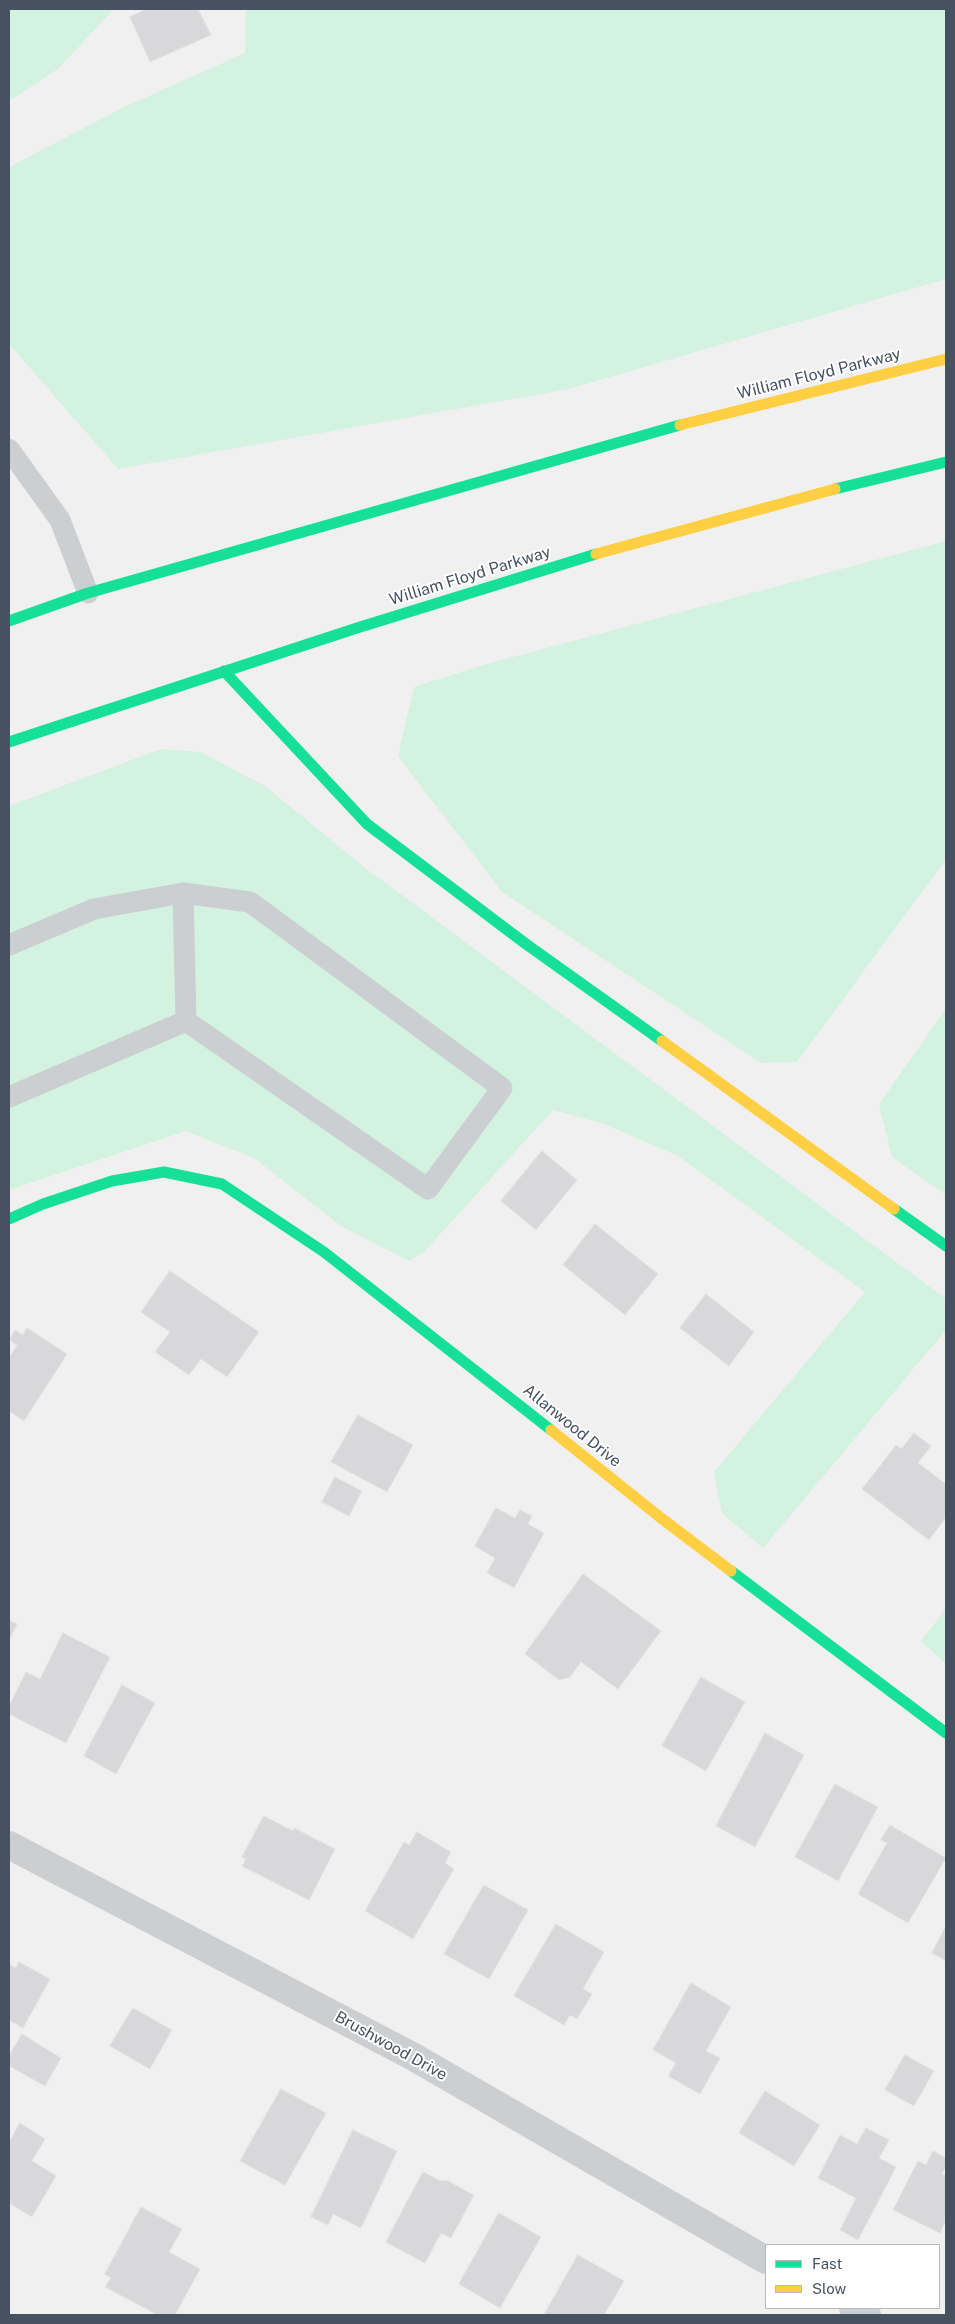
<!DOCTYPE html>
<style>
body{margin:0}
#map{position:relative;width:955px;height:2324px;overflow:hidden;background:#f1f0f0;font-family:"Public Sans",sans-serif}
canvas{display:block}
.frame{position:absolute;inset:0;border:10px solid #46525f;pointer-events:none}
.legend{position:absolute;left:765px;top:2244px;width:175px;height:65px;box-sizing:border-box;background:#fff;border:1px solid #b5babf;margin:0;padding:6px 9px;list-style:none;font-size:15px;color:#46525f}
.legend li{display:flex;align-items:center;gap:10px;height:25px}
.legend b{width:25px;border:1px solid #b5babf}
</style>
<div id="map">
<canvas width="955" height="2324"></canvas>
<div class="frame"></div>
<ul class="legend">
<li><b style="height:6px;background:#16e098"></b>Fast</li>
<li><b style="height:6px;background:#ffcf43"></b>Slow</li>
</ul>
</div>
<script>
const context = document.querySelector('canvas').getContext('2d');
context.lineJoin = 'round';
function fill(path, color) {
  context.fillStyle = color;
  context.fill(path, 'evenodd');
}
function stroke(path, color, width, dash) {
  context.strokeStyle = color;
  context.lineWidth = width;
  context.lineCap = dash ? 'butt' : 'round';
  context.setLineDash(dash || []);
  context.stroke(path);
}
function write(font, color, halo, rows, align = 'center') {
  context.font = font + ' "Public Sans",sans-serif';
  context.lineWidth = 4;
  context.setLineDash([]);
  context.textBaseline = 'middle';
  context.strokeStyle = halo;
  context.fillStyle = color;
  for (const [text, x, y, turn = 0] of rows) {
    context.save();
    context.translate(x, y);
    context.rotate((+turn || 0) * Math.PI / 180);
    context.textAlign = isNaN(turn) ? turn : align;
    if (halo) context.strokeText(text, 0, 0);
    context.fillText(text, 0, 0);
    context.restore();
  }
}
fill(new Path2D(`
 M9,9h105l-56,60 -49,32z
 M246,9h700v270l-377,110 -451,80 -109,-125v-177l115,-60 121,-54z
 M946,541v318l-149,203 -36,1 -259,-171 -104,-136 16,-69 69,-22z
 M161,749l39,3 65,34 99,81 582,432v31l-183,218 -41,-35 -8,-41 151,-180 -187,-136 -74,-32 -51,-14 -129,142 -15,9 -68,-35 -87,-68 -68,-27 -177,59v-384z
 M946,1009v186l-54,-38 -13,-53z
 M946,1608v56l-25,-23z`), '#d3f2e0');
const building = new Path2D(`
 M147,9h51l13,26 -61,27 -20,-45z
 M542,1151l35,29 -41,50 -35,-29z
 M595,1224l63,50 -33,41 -62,-50z
 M170,1271l89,61 -32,45 -26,-18 -12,16 -34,-23 15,-20 -29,-20z
 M706,1294l48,38 -25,34 -49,-38z
 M27,1328l40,26 -43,67 -15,-10v-53l8,-13 -8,-5 6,-10 8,5z
 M358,1415l55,30 -26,47 -56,-30z
 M914,1433l17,13 -13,17 28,21v33l-17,23 -67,-51 34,-44 5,4z
 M335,1477l27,14 -13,25 -27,-14z
 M496,1508l19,10 5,-8 12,6 -4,8 16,9 -30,55 -27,-15 8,-15 -20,-12z
 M583,1574l78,57 -43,58 -37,-27 -11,15 -11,3 -34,-26z
 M9,1620l8,4 -8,17z
 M63,1633l47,24 -44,86 -57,-29v-8l17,-34 14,7z
 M701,1677l44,25 -39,69 -44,-25z
 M122,1685l33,18 -39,71 -32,-18z
 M765,1733l39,22 -49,92 -39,-21z
 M835,1784l43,23 -40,74 -43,-24z
 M264,1816l29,15 1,-3 41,21 -26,51 -67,-34 4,-7 -4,-2z
 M890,1825l56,33 -38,65 -50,-29 29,-51 -6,-3z
 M417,1832l34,20 -6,11 9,6 -41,70 -48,-28 39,-69 5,3z
 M484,1885l44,25 -39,69 -45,-25z
 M556,1924l48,28 -21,37 9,5 -15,25 -7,-4 -6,10 -50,-29z
 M946,1926v35l-14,-8z
 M19,1962l31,17 -27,49 -14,-8v-56l7,4z
 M691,1983l40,24 -25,44 14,7 -20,36 -32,-18 8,-13 -23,-13z
 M133,2008l39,22 -22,39 -40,-23z
 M22,2034l39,24 -16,28 -36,-20v-10z
 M905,2055l29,16 -20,35 -29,-16z
 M281,2089l45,24 -41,72 -45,-24z
 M765,2091l55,34 -26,41 -55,-33z
 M20,2123l25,16 -13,22 24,15 -24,41 -23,-14v-60z
 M866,2128l23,12 -10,18 17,9 -38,73 -18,-10 16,-32 -38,-20 22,-43 17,9z
 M353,2130l44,21 -36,77 -28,-14 -5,11 -17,-8z
 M933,2151l13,7v8l-4,8 4,2v44l-6,13 -47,-23 25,-49 8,4z
 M423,2172l18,9 5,-1 28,15 -23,43 -10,-5 -16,30 -39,-21z
 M141,2207l41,22 -13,23 31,17 -25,46h-17l-53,-28 6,-9 -6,-4z
 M499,2213l42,24 -41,71 -41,-24z
 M578,2255l46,26 -20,34h-60z`);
fill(building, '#d8d8db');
stroke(building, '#e2e2e3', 1);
stroke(new Path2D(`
 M9,449l51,71 28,73
 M183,893l3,128
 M9,945l85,-36 89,-16 67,9 252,186 -74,101 -242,-168
 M9,1097l177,-76`), '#cccfd1', 21);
stroke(new Path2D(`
 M9,1845l403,211 354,204
 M853,2308l14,7`), '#cccfd1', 28);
stroke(new Path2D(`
 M835,489l111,-27
 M9,621l79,-28 592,-168
 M224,671l143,153 159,120 136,97
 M9,742l348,-114 239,-74
 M894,1209l52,37
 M9,1219l34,-15 69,-23 52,-9 58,12 102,68 227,178
 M731,1571l215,162`), '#16e098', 11);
stroke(new Path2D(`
 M680,425l266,-66
 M596,554l239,-65
 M662,1041l232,168
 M551,1430l110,88 70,53`), '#ffcf43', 11);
write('16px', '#46525f', '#fff', [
 ["William Floyd Parkway",819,374,-14],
 ["William Floyd Parkway",470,576,-17],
 ["Allanwood Drive",572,1426,39],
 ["Brushwood Drive",391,2046,29]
]);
</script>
